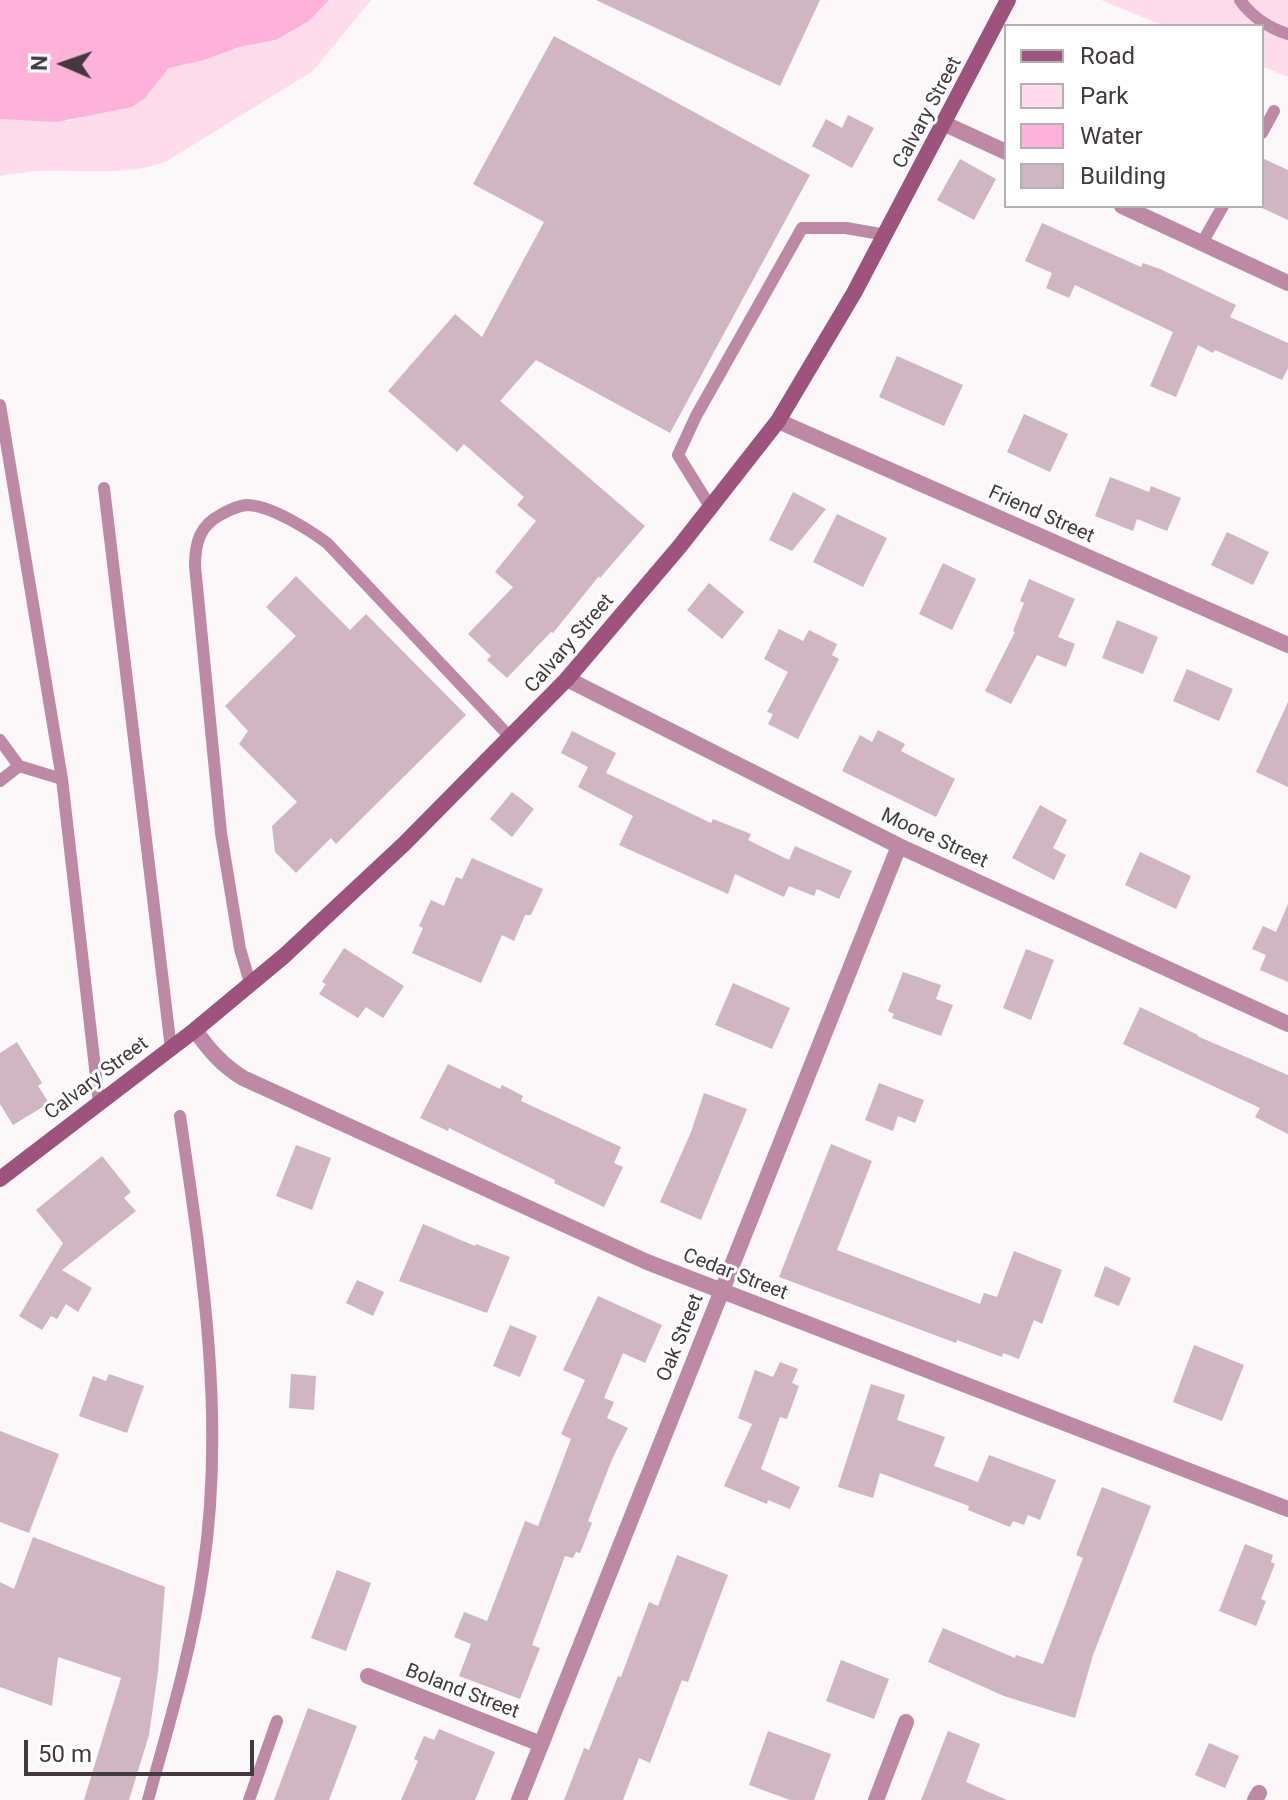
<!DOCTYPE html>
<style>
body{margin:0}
#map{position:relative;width:1288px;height:1800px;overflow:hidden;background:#fcf7f9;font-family:Roboto,sans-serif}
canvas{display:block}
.legend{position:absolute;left:1004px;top:24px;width:260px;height:184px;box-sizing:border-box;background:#fff;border:2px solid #b4b0b2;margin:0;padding:10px 14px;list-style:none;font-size:24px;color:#43393e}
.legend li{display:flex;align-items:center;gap:16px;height:40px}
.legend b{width:40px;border:2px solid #b4b0b2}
.north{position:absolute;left:24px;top:24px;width:80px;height:80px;-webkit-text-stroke:6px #fff;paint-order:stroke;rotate:272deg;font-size:22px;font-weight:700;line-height:32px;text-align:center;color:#43393e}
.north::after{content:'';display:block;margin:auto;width:28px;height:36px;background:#43393e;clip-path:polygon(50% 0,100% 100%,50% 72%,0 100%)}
.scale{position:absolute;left:24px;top:1740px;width:230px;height:36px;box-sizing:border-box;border:4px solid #43393e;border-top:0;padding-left:10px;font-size:24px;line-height:28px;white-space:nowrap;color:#43393e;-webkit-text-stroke:6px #fff;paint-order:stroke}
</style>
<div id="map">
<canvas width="1288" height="1800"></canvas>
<ul class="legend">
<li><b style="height:10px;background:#9d537b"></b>Road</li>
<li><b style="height:22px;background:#fedcec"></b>Park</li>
<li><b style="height:22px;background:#feb2d9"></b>Water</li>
<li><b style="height:22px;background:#cfb6c2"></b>Building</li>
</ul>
<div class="north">N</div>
<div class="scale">50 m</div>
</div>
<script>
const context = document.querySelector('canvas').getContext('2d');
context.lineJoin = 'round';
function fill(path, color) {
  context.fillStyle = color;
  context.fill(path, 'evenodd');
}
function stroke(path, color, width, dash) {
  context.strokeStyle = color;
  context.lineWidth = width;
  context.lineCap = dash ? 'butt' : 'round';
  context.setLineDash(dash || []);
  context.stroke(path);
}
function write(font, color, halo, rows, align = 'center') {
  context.font = font + ' Roboto,sans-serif';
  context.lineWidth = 6;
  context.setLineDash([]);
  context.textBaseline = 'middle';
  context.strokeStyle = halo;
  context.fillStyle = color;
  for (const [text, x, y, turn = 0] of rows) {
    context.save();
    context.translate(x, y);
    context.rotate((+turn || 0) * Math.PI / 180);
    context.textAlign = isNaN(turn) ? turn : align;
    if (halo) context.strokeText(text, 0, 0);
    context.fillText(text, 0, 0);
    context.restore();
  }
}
fill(new Path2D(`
 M329,0h42l-58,71 -146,90c-43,17 -85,7 -130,10 -12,1 -25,3 -37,5v-57l70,2 75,-23 24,-30 35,-8 35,-13 37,-7 33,-19z
 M1101,0h187v77l-26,-11v-40h-98z`), '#fedcec');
fill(new Path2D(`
 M0,0h329l-20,21 -33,19 -37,7 -35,13 -35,8 -24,30 -13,9 -75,15 -57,-3z`), '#feb2d9');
fill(new Path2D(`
 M596,0h224l-40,86z
 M554,36l256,139 -140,258 -134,-73 -36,41 145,125 -45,52 -1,-2 -46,57 -2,-1 -44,46 -20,-18 4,-4 -23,-22 45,-47 -18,-15 41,-51 -19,-16 7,-8 -60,-53 -7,8 -69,-61 67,-77 27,23 62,-115 -71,-38z
 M848,115l26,13 -22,40 -40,-22 14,-27 16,9z
 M1262,158l26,12v50l-26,-12z
 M960,159l36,20 -22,41 -37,-20z
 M1042,223l99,44 2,-4 17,6 76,36 -6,12 58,26v25l-6,12 -67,-30 -2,3 -15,-8 -22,52 -26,-11 23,-54 -98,-47 -6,13 -23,-10 6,-15 -27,-12z
 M897,356l66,29 -19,41 -65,-29z
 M1024,414l44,20 -18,38 -43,-20z
 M1110,477l39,15 2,-6 30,12 -14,33 -30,-12 -4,12 -38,-15z
 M793,492l33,17 -34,42 -23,-11z
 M837,514l50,24 -24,49 -50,-25z
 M1227,532l42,20 -16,33 -42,-20z
 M943,563l33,16 -24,51 -33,-16z
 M296,576l54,54 16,-16 100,101 -130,129 -5,-6 -35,35 -21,-21 -3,-26 25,-24 -58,-58 9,-13 -23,-25 71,-70 -30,-29z
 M1029,579l46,20 -17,38 17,7 -9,23 -29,-12 -26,49 -26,-13 30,-59 -2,-1 11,-28 -4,-2z
 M709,583l35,29 -22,27 -35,-29z
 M1117,620l41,17 -15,37 -41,-16z
 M779,629l24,12 6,-11 28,14 -5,11 7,4 -41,80 -30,-15 5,-10 -6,-2 21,-40 -24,-13z
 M1187,669l46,20 -14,32 -46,-20z
 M1288,702v85l-32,-15z
 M878,730l27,14 -4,7 54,28 -19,38 -94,-46 18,-36 12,7z
 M572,731l44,22 -10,20 105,50 2,-4 38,15 -3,6 41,20 6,-14 57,25 -13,28 -22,-10 -3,7 -25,-10 -5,11 -49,-23 -7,20 -109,-49 14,-29 -55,-29 10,-20 -27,-14z
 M512,792l22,17 -22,28 -22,-18z
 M1040,805l27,15 -14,28 13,7 -12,25 -42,-22z
 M1140,852l51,24 -15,33 -51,-24z
 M472,858l71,31 -12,26h-6l-11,26 -12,-6 -21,48 -69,-30 11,-25 -4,-2 12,-26 13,6 12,-29 6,2z
 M1288,904v78l-28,-12 6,-15 -14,-6 11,-23 13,6z
 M344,948l60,38 -21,32 -17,-11 -8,11 -39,-24 7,-10 -4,-2z
 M1026,949l28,11 -23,60 -28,-12z
 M903,972l38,13 -5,14 17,6 -12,31 -49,-18 2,-4 -6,-3z
 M733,983l57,25 -18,41 -57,-24z
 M1140,1007l58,28 -1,1 91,39v59l-33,-17 5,-9 -137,-64z
 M17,1042l25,41 -4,3 11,17 -36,22 -13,-21v-51z
 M448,1064l52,25 2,-4 21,11 -2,5 100,46 -7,16 9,4 -19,40 -50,-24 1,-3 -106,-52 -1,3 -28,-13z
 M879,1083l45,17 -9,23 -17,-7 -5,15 -28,-11z
 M704,1093l43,16 -46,111 -41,-18 31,-70z
 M831,1144l41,17 -35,89 143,54 4,-11 13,4 17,-46 48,19 -20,54 -8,-4 -15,39 -16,-6 -1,4 -45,-17 -1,3 -177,-66z
 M296,1145l35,13 -19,52 -36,-14z
 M102,1156l29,36 -7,6 12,13 -74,59 30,18 -14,24 -12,-8 -9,15 -6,-3 -9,14 -23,-14 44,-73 -27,-33z
 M423,1224l52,22 1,-2 34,13 -23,56 -88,-32z
 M1105,1266l26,12 -12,28 -25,-10z
 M357,1280l27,12 -11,24 -27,-13z
 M598,1296l64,29 -17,38 -22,-10 -19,45 10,4 -7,16 21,10 -15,29 -25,64 4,2 -12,30 -4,-1 -3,6 -8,-2 -33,89 8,3 -20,51 -61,-23 12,-32 -17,-7 10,-25 23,9 38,-100 13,5 33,-87 -10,-5 24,-54 -22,-10z
 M510,1325l27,11 -17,41 -27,-11z
 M1194,1345l50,20 -22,56 -49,-19z
 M780,1362l18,7 -6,14 7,3 -12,33 -7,-2 -19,52 39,18 -10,22 -22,-9 -1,4 -43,-18 28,-62 -14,-6 17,-48 18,7z
 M109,1374l35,12 -17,47 -48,-17 14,-40 13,5z
 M291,1374l25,2 -2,34 -25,-2z
 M871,1384l34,11 -8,25 48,17 -11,29 44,16 11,-27 67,25 -16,40 -12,-5 -4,10 -11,-4 -3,6 -42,-17 1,-4 -89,-33 -7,25 -35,-11z
 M0,1431l59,23 -30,79 -29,-11z
 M1102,1487l49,19 -58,149 -18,63 -71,-22 -76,-34 15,-34 72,30 1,-3 27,9 40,-106 -7,-3z
 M33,1537l132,50 -7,85 -9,63 -20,65h-45l37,-122 -63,-21 -6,49 -52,-19v-105l14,7z
 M1245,1544l28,11 -2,7 4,2 -14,35 5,2 -10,25 -37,-15z
 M677,1555l51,20 -40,107 -6,-2 -32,83 -11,-5 -16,42h-59l20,-52 5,2 29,-74 3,1 28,-75 9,4z
 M337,1570l34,13 -25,68 -35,-13z
 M841,1660l48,19 -15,40 -48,-18z
 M308,1708l49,18 -28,74h-55z
 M439,1729l56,23 -20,48h-74l17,-39 -4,-2 10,-23 10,4z
 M768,1731l63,23 -17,46h-24l-41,-15z
 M948,1731l32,13 -14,38 41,18h-86z
 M1209,1743l30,13 -14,32 -30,-13z`), '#cfb6c2');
stroke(new Path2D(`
 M1240,0c11,16 29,28 48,34
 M1262,133l12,-22
 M1202,243l21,-37
 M0,405l62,374 37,324
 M104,488l67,561
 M711,508l-33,-53 18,-39 106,-188h44l40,7
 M0,740l19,26 43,13
 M0,781l19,-15
 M250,983l-10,-34 -19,-116 -26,-267c0,-24 5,-41 27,-52 7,-4 16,-8 24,-9 24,0 62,24 81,38l184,195
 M148,1800c21,-76 44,-152 55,-230 23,-152 -1,-304 -23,-454
 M249,1800l28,-79`), '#be89a4', 12);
stroke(new Path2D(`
 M945,124l61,28
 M1122,206l166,77
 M778,421l510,224
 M567,679l332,167 389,178
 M195,1030c14,20 27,35 48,48l404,184 641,247
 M368,1676l173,68
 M519,1800l380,-954
 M876,1800l30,-78
 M1255,1800l4,-7`), '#be89a4', 16);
stroke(new Path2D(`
 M0,1179l195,-149 89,-74 120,-112 163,-165 113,-133 98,-125 76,-128 154,-293`), '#9d537b', 16);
write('20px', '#43393e', '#fff', [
 ["Calvary Street",928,113,-62],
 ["Friend Street",1041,515,24],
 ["Calvary Street",570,644,-49],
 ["Moore Street",934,839,25],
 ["Calvary Street",97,1079,-37],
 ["Cedar Street",735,1275,21],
 ["Oak Street",681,1338,-68],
 ["Boland Street",462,1692,21]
]);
</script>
